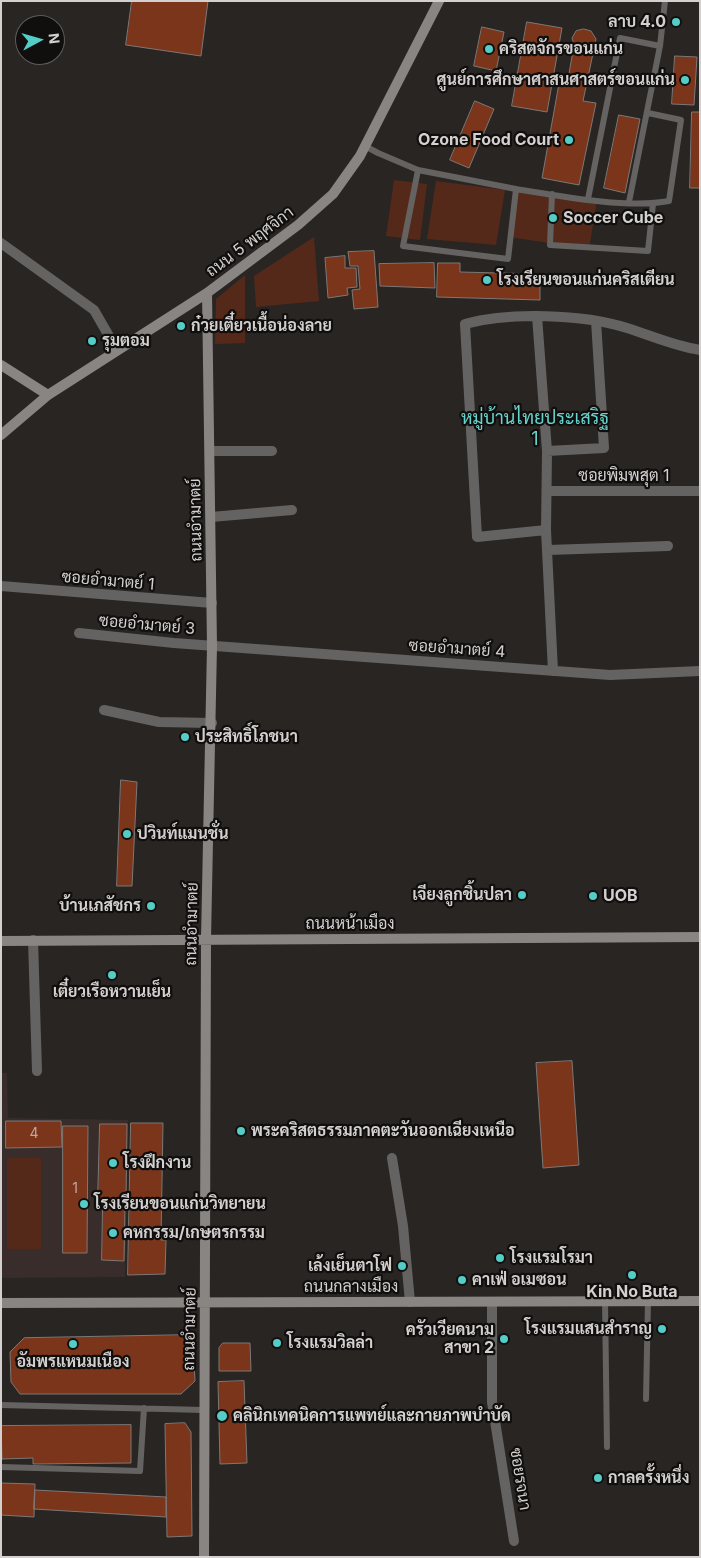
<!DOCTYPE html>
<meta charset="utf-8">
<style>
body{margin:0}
#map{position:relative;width:701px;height:1558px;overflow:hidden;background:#292523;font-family:Inter,sans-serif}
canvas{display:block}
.frame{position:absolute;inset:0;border:2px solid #d3d0cf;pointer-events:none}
.north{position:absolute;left:15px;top:15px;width:50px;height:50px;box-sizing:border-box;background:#110f0e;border:1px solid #5f5c5b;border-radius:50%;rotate:84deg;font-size:14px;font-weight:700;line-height:20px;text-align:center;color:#d3d0cf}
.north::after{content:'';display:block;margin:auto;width:18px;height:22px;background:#54cdc7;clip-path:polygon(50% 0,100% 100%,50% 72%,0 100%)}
</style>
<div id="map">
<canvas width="701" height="1558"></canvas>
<div class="frame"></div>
<div class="north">N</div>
</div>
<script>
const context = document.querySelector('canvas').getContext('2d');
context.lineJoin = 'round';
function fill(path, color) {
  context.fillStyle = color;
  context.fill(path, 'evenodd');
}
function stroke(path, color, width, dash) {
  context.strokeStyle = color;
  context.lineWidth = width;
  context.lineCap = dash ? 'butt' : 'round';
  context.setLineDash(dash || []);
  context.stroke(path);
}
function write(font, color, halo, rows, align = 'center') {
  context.font = font + ' Inter,Sarabun,sans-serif';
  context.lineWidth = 4.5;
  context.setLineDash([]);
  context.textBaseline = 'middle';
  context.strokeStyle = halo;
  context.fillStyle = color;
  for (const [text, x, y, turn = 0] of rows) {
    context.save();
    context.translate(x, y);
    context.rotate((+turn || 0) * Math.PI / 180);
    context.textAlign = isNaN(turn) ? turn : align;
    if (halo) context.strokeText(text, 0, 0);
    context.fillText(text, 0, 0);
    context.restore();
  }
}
fill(new Path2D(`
 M1,1073h6l1,45 120,2 -3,157 -124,1z`), '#382d2a');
fill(new Path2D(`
 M394,180l33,4 -7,56 -34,-4z
 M436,181l69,9 -9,55 -69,-6z
 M517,189l80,11 -8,49 -80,-12z
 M314,237l5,64 -63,6 -2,-31z
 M245,275v68l-30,1 1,-45z
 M7,1158h34v91h-34z`), '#54291a');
const building = new Path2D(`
 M132,1h76l-7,55 -75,-11z
 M527,22l35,6 -15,84 -35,-6z
 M482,27l22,5 -8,39 -22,-5z
 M584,29l7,2 5,8 -13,62 13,2 -17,82 -37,-7 18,-100 8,1 6,-34 -2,-7 4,-7z
 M675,56l22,1 -3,48 -22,-1z
 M475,101l19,8 -25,59 -19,-8z
 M692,112h8v76h-10z
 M619,115l21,4 -15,74 -21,-5z
 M374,251l4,56 -24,2 -2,-19 8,-1 -2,-23h-8l-2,-14z
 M345,256v12h11l1,19 -10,1 1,7 -20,3 -3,-40z
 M434,263l1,25 -55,-2 -1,-22z
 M438,263h22v9l80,2v26l-103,-3z
 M121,780l16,2 -5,104h-15z
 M572,1061l7,104 -36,3 -7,-105z
 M6,1121h55l1,26 -56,1z
 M131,1123h32l-2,117h5l-1,34 -37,1z
 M100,1124h27l-1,78h-28z
 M63,1126h25l-1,127h-24z
 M103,1206h22l-1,55 -22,-1z
 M185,1335l8,9 2,37 -14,13h-161l-9,-12 -1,-30 14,-14z
 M223,1343h27l1,28h-32v-23z
 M244,1381l3,82 -27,1 -2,-82z
 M185,1423l6,9 1,104 -25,1 -2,-113z
 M131,1425v38l-98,1v-6l-31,1 -1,-33z
 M1,1483l34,1 -1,33 -33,-2z
 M35,1490l131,7v20l-132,-8z`);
fill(building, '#7b351b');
stroke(building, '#7d7876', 1);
stroke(new Path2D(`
 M365,146l13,7 40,17 -15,76 105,13 8,-70c43,7 111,20 153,12l12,-81 -33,-7
 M418,170l98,19
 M552,194l-2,51 98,6 5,-47
 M588,199l32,-161 40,8
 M629,202l31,-156 5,-45
 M605,1301l2,146
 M646,1399l2,-98
 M1,1405l203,5
 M1,1467l139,4 4,-63`), '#656362', 6);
stroke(new Path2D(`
 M1,243l93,67 23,40
 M537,316l10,135 -1,79 7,141
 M210,451h62
 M547,451l57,-3 -8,-127
 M548,491h152
 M211,517l81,-7
 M546,530l-69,7 -12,-213c44,-12 118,-10 162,4 25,8 47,18 73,22
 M548,550l120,-4
 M1,586l211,17
 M79,633l95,10 436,32 90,-4
 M104,710l55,12 53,1
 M33,940l4,131
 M392,1158l11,68 7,76
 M492,1302v100l22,139`), '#656362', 10);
stroke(new Path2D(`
 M1,365l47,30
 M1,435l47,-40 159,-102 91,-68 35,-31 27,-38 79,-155
 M1,941l699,-4
 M1,1303l699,-2
 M204,1557l2,-618 6,-293 -5,-353`), '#888583', 10);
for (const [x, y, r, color] of [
 [676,22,5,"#54cdc7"],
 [489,49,5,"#54cdc7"],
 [685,80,5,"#54cdc7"],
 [569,140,5,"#54cdc7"],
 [553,218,5,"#54cdc7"],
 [487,280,5,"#54cdc7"],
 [181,326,5,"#54cdc7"],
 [92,341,5,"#54cdc7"],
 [185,737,5,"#54cdc7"],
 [127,834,5,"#54cdc7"],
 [522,895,5,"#54cdc7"],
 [593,896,5,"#54cdc7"],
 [151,906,5,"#54cdc7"],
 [112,975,5,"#54cdc7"],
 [241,1131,5,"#54cdc7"],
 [113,1163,5,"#54cdc7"],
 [84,1204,5,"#54cdc7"],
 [113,1233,5,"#54cdc7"],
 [500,1258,5,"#54cdc7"],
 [402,1266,5,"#54cdc7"],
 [632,1275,5,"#54cdc7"],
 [462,1280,5,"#54cdc7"],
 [662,1329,5,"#54cdc7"],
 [504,1339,5,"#54cdc7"],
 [277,1343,5,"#54cdc7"],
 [73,1344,5,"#54cdc7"],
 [222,1416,6,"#54cdc7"],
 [598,1478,5,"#54cdc7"]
]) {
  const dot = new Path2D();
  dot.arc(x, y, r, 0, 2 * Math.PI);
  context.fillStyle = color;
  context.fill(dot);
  stroke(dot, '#110f0e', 2);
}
write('14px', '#bda9a2', null, [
 ["4",34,1134],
 ["1",75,1189]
]);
write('bold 16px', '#d3d0cf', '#110f0e', [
 ["ลาบ 4.0",666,22,"right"],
 ["คริสตจักรขอนแก่น",499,49],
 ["ศูนย์การศึกษาศาสนศาสตร์ขอนแก่น",675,80,"right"],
 ["Ozone Food Court",559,140,"right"],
 ["Soccer Cube",563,218],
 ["โรงเรียนขอนแก่นคริสเตียน",497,280],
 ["ก๋วยเตี๋ยวเนื้อน่องลาย",191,326],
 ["รุมตอม",102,341],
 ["ประสิทธิ์โภชนา",195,737],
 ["ปวินท์แมนชั่น",137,834],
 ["เจียงลูกชิ้นปลา",512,895,"right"],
 ["UOB",603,896],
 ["บ้านเภสัชกร",141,906,"right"],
 ["เตี๋ยวเรือหวานเย็น",112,992,"center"],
 ["พระคริสตธรรมภาคตะวันออกเฉียงเหนือ",251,1131],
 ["โรงฝึกงาน",123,1163],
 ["โรงเรียนขอนแก่นวิทยายน",94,1204],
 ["คหกรรม/เกษตรกรรม",123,1233],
 ["โรงแรมโรมา",510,1258],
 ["เล้งเย็นตาโฟ",392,1266,"right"],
 ["คาเฟ่ อเมซอน",472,1280],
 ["Kin No Buta",632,1292,"center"],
 ["โรงแรมแสนสำราญ",652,1329,"right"],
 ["ครัวเวียดนาม",494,1330,"right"],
 ["สาขา 2",494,1348,"right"],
 ["โรงแรมวิลล่า",287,1343],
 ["อัมพรแหนมเนือง",73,1362,"center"],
 ["คลินิกเทคนิคการแพทย์และกายภาพบำบัด",233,1416],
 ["กาลครั้งหนึ่ง",608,1478]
], 'left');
write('16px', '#d3d0cf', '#110f0e', [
 ["ถนน 5 พฤศจิกา",250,242,-37],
 ["ซอยพิมพสุต 1",624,476],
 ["ถนนอำมาตย์",196,520,-91],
 ["ซอยอำมาตย์ 1",108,581,5],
 ["ซอยอำมาตย์ 3",147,625,5],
 ["ซอยอำมาตย์ 4",457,649,4],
 ["ถนนอำมาตย์",192,924,-89],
 ["ถนนหน้าเมือง",350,924],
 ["ถนนกลางเมือง",351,1287],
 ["ถนนอำมาตย์",190,1329,-89],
 ["ซอยรจนา",520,1479,81]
]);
write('18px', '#68d3cd', '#110f0e', [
 ["หมู่บ้านไทยประเสริฐ",535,419],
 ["1",535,440]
]);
</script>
